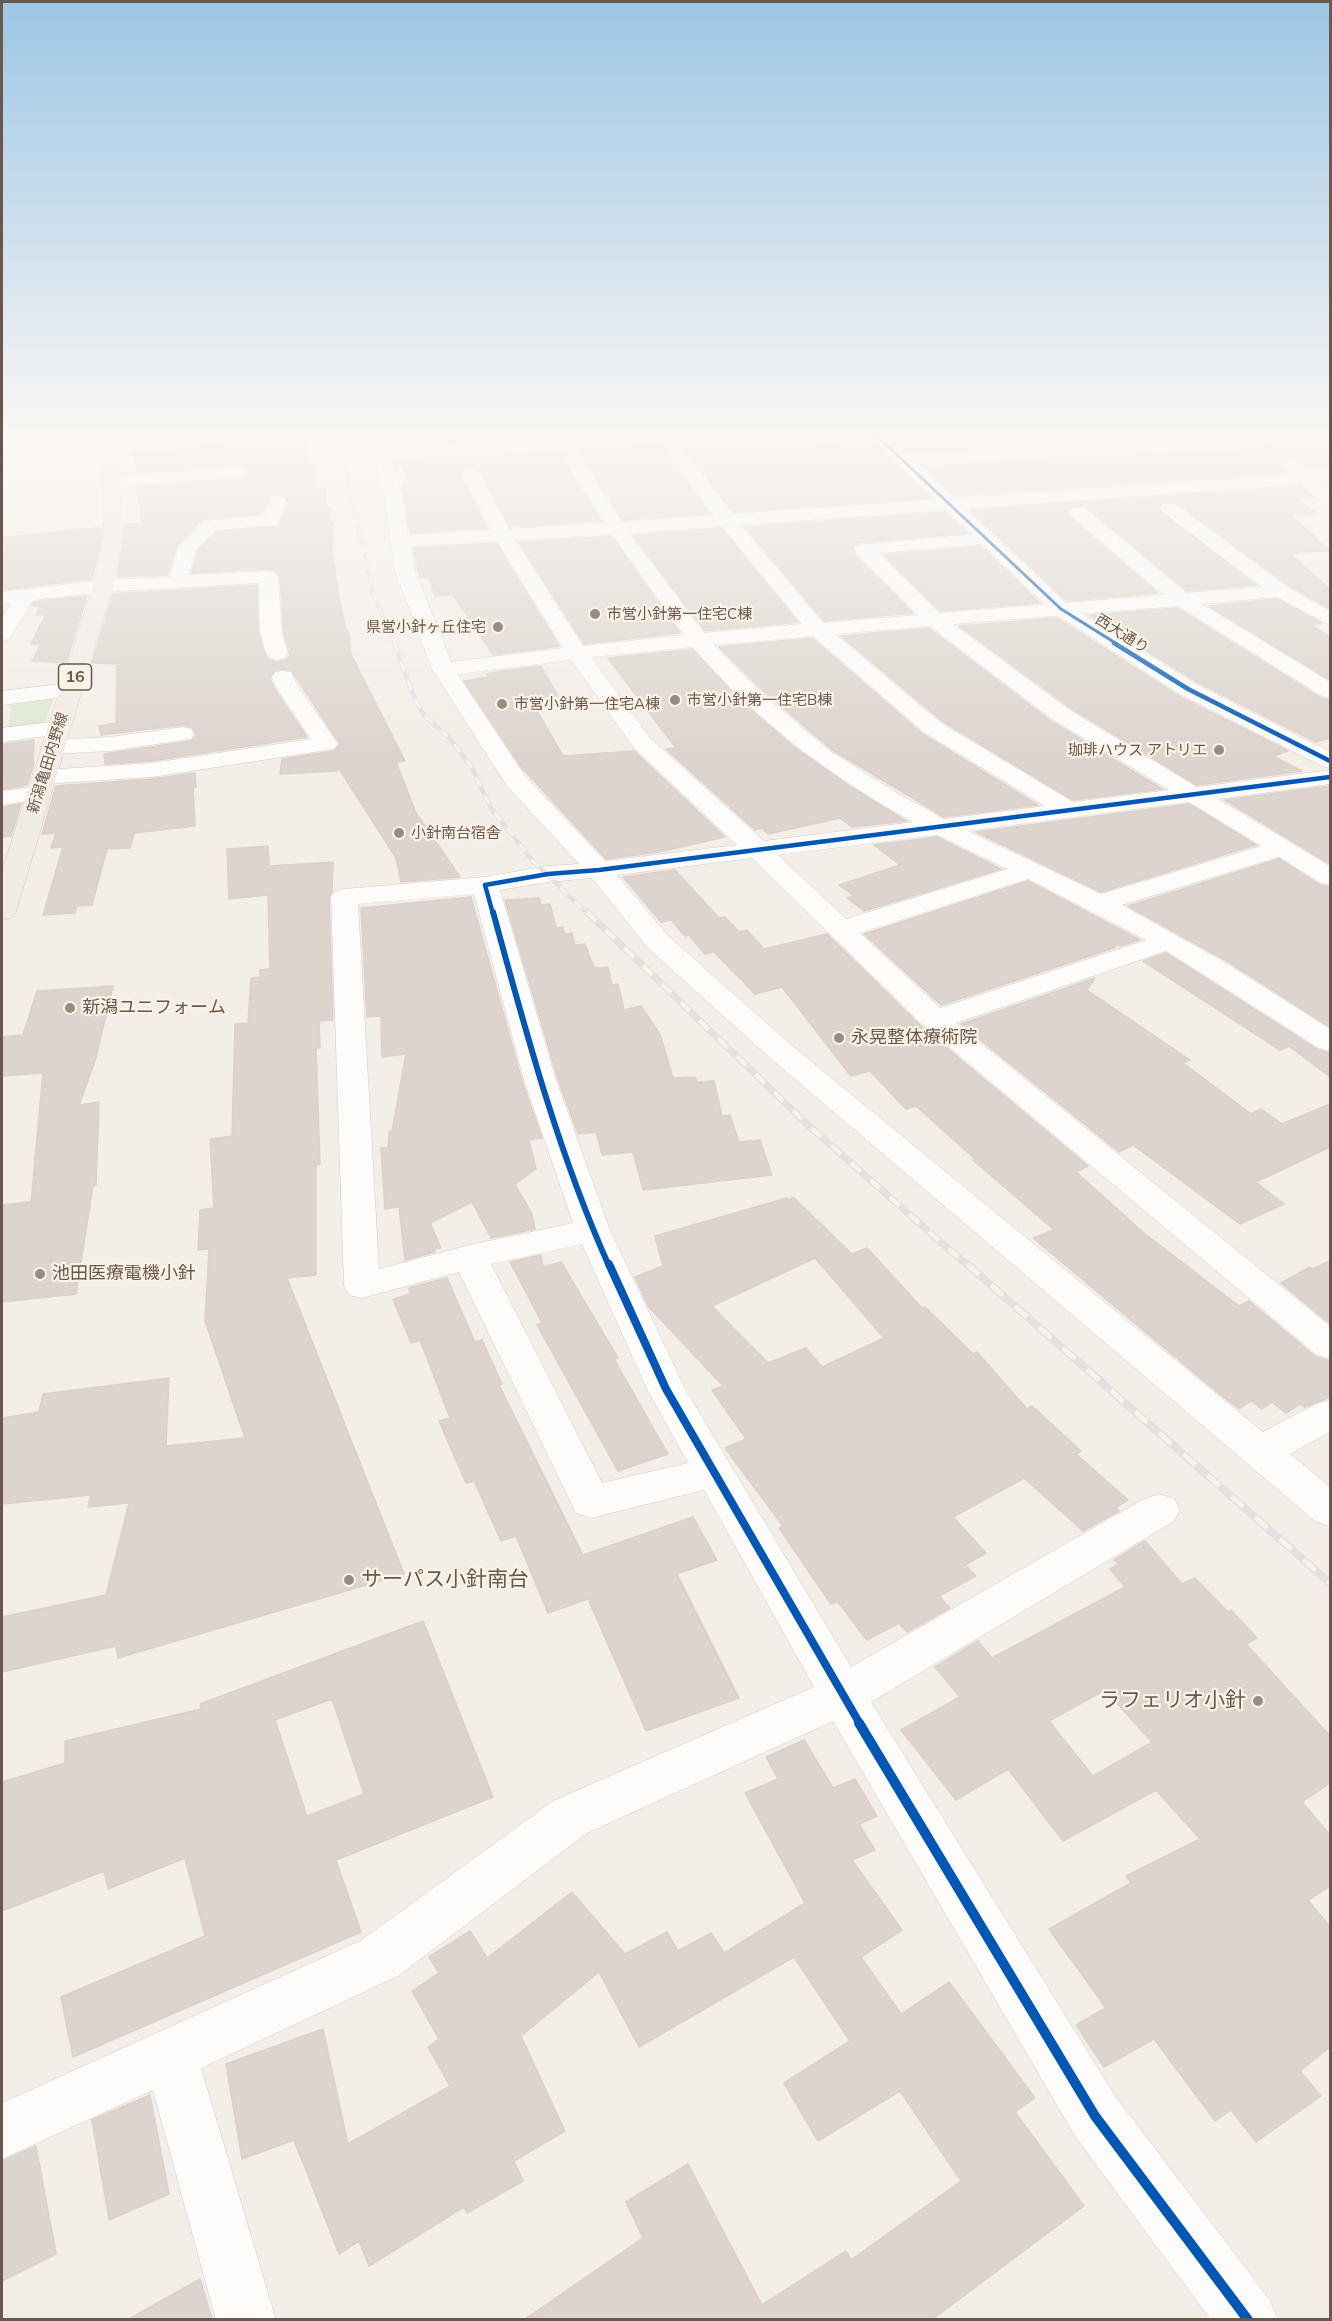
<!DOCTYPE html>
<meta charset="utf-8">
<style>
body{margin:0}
#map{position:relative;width:1332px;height:2321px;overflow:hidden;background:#f3eee7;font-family:Mulish,sans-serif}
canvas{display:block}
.frame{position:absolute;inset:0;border:3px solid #6c574c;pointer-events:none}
</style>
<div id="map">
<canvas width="1332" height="2321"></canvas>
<div class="frame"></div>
</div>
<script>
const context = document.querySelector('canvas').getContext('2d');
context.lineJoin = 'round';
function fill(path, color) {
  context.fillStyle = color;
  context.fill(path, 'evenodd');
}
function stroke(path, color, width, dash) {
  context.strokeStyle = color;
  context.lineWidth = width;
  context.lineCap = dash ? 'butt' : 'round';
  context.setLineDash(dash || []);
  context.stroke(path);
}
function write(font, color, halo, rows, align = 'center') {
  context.font = font + ' Mulish,"Noto Sans JP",sans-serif';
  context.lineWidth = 4.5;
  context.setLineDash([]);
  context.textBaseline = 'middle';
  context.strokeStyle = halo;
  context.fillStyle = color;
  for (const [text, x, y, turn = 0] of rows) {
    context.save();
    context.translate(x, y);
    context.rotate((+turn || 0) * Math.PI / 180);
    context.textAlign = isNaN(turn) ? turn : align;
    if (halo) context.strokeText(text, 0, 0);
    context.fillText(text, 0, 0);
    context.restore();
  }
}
fill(new Path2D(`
 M54,698l-10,26 -35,4 2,-25z`), '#e0e8d3');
const building = new Path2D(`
 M228,436h78l2,27h6l3,26h9v18h4v15h3l-1,31 9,55 6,24h2l2,22 54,107 -9,1 20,51 44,64 -59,5 -5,-24 -58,-91 -1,4 -57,3 2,-15 52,-8 6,-7 -49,-74h-16l-5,8 4,10 33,49 -155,24 -47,3 -1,-10 87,-13 5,-6 -3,-7 -10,-3 -82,10 -2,-9 17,-3 1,-59 -25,-1 21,-69 144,-9 1,47 6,19 4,8 8,3 9,-2 5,-4 -6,-23 -4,-56 -3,-5 -9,-3 -76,4 6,-23 19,-18 63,-6 8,-24 -5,-7 -14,1 -7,18 -60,5 -26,28 -8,28 -51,2 7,-40v-12l19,-2 -7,-36 110,-9 4,-5 -2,-6 -8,-2 -107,8 5,-1 -5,-19 86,-8 9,-5z
 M486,436h73l-165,11 -2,-5z
 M738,436h72l4,5 14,1 41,-3 61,59 -197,14 -55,-72z
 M923,436h287l-302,16 -15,-14z
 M1269,436h61v30l-24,1 -9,-8 -7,-1 -10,7 6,8 -331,23 -32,-30 339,-18 10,-7z
 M659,444l51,70 -87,6 -43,-67 -8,-2 -9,5 -1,3 39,62 -91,6 -31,-58 -14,-1 -4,7 26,53 -77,5 -8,-50h7l-9,-22z
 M1301,486l12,11 -16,2 20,15 -26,1 39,36 -41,2 41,36v20l-42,-24 -113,-83h-12l-5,7 98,76 -69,6 -102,-85h-13l-5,6 4,6 87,75 -91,8 -97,-91z
 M945,512l22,21 -110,10 -4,5 2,7 58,58 -89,8 -79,-94z
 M101,527l1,10 -10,42 -90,11v-52z
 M721,528l77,94 -93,9 -72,-96z
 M611,536l69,97 -96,11 -65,-102z
 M496,543l63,103 -66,9 -40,-60 -18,1 -6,-19h-9l-7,-29z
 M981,546l59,57 -100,8 -56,-56z
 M87,596l-21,67 -34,-2 9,-17h-10l15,-30 -10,1 4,-9h-8l2,-4z
 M1277,599l45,24 -11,2 19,12v43l-121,-74z
 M1177,608l144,90 9,2v38l-14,4 -119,-60 -108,-67z
 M1057,618l122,78 109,55 -15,5 29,15 -105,14 -128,-78 -110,-81z
 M929,628l122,93 111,68 -89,11 -131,-79 -101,-85z
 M812,638l112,97 114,70 -94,12 -113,-68 -70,-60 -42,-42z
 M692,649l48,51 53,46 58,41 55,34 -54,6 -12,-9 -72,16 -6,-6 -7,2 -89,-81 10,-1 -68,-90z
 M541,666l17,30 -28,3 33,57 71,-5 91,86 -66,15 -53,7 -84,-91 -58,-87 25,-4 -2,-3 16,-3z
 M34,740l-1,27 -6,18 -25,4 2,-45z
 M195,773l1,14h-3l2,39 -61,7 -4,15 -23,1 -15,56 -15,1 -2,7 -32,2 20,-68 -12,1 5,-15 -14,1 14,-48 96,-7z
 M1330,786v78l-105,-64z
 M21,804l-10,32 -9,1v-30z
 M1189,804l67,41 -155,47 -125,-60z
 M937,837l64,32 -137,42 -17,-13 7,-2 -15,-11 61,-20 -26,-20z
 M268,846l1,20 64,-4 -1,30 -3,5 4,123 -14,1 1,27h-4l4,116 -4,1v110l-29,3 117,296 -286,84 -2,-12 -114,26v-55l104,-22 23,-92 -41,4 3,-12 -89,9v-86l37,-6 4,-18 126,-16 -3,68 79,-8 -40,-117 4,-72 -11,1 2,-40 14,-2 -4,-69 22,-3 3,-112 13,-1 3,-45 9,-1v-7l10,-1 -2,-74 -39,4 -2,-50z
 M1279,859l41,26 10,2v140l-103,-66 -99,-55z
 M675,870l44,48 6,-1 14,15 8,-2 17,19 63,-15 96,94 165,138 -12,6 68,61 95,73 10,-5 67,56 14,4v36l-25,10 -5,-3 -14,9 -14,-11 -10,7 -11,-8 -12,8 -23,-18 -183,-153 21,-8 -81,-70 2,-1 -59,-53 -10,3 -36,-38 -19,5 -69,-89 -27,7 -41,-42 -9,2 -16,-19 -4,1 -14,-16 -10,2 -38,-45z
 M1028,881l112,59 -20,6 -3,-2 -3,4 -173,57 -77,-71z
 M471,897l51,184 20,57 -13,2 7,29 -21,15 17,30 3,15 -44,9 -19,-36 -42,21 11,25 -7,1 1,3 -30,8 -6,-53 -14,2 -4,-61h7l1,-17h3l14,-77 -24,3 -1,-41 -14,1 -6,-109z
 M539,898l2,7 9,-1 6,24 7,-1 1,7 8,-1 3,12 10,-1 9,24 14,-1 4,18 6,-1 6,26 17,-4 19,28 13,44 22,-1 2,5 17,-1 8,35 8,-1 9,27 21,-2 12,35 -129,15 -10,-38 -31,3 -6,-23 -18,2 -20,-55 -53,-179z
 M1166,953l152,97 12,3v24l-41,-31 -9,4 -137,-89z
 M1095,978l-8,12 103,70 -7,3 68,51 10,-5 21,15 48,-20v43l-74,35 28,22 -44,20 -107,-79 -14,7 -158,-128z
 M113,986l-18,75 -16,44 20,-3 -3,83 -3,1 -17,108 -74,8v-97l29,-3 12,-129 -41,3v-39l21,-2 14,-44z
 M793,1197l59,57 15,-6 55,60 3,-1 48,47 4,-2 50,57 5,-3 49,45 -5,3 52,46 -12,7 3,4 -36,20 -59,-53 -71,39 33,36 -21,12 11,11 -37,20 11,12 -43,24 -8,-9 -32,17 -30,-39 -6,3 -52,-76 4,-2 -58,-78 21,-9 -34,-49 11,-4 -75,-80 -13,-29 28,-11 -8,-30 132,-38 2,3zM815,1258l69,80 -62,29 -16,-19 -38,15 -56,-57z
 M541,1255l2,12 18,-5 57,96 -4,1 54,95 -50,17 -81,-146 5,-2 -32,-61z
 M1330,1261v63l-49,-41 29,-16 3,2z
 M447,1278l28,64 7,-2 20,44 -3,1 84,170 110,-38 24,43 -40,14 62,124 -93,33 -58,-132 -40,14 -32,-77 -15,5 -27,-60 -8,2 -27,-62 11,-3 -30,-78 -9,3 -18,-44 17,-5 -1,-6z
 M1145,1541l37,43 13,-6 33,34 3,-2 26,28 -11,6 84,92v47l-28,19 28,33v51l-22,14 22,27v120l-30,24 21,25 -65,46 -25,-32 -16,11 -61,-82 -50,28 -28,-42 30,-17 -57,-79 82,-46 -5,-7 74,-37 -44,-49 -93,51 -55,-72 -52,31 -55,-70 59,-33 -25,-30 43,-26 14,17 133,-71 -15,-18 9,-5 -5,-4zM1105,1690l47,52 -59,34 -44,-55z
 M423,1621l70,176 -157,63 25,72 -288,125 -12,-60 144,-61 -20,-78 -77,31 -4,-18 -102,40v-129l63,-19v-22l136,-32 -1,-5zM332,1699l32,95 -57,22 -32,-96z
 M804,1740l29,48 22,-9 22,37 -18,8 16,26 -23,10 50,70 -41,27 40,57 48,-32 86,116 -20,14 69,94 -151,113h-408l118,-81 -17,-36 62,-38 74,141 84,-54 5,9 110,-79 -61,-90 -82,50 -34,-58 66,-42 -56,-84 -155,90 -40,-75 -78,64 44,95 -51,30 9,20 -56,32 -3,-6 -95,59 -10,-25 -20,13 -45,-114 -52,19 -16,-95 97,-35 25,115 102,-58 -22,-39 11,-8 -27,-48 27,-18 -10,-16 41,-26 17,27 85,-66 53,62 42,-22 11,19 33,-18 13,20 81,-50 -60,-110 33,-14 -12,-22z
 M150,2095l19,99 -60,26 -17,-100z
 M36,2146l20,108 -54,27v-120z
 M200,2279l12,40h-83z`);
fill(building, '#dcd4cd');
stroke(building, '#dbd1ca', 1.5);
const street = new Path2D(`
 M184,436l43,2 -8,5 -110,10 -8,-5 8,-5z
 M369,436h16l4,14 209,-14h74l60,78 559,-39 -9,-10 8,-5 6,1 34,30v14l-6,-1 -22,-20 -562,41 83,98 95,-8 -61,-62 -2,-4 2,-4 129,-12 7,2 2,4 -2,4 -114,10 60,60 225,-18 -92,-79 -3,-4 3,-4h12l102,85 76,-6 -99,-75 -3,-4 3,-4h12l112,83 43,24v14l-53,-28 -75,7 128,78v16l-8,-2 -144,-90 -225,18 115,85 129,78 133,-17v14l-112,15 112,67v19l-9,-2 -42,-26 -157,48 104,58 104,66v22l-11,-3 -153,-97 -210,72 374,303v33l-13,-4 -393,-329 -172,-168 -135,17 51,61 123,109 472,387 53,-28 14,-4v32l-40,22 40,33v39l-15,-5 -546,-464 -121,-109 -56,-70 -44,4 -48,8 56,190 54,150 74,157 167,280 293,-168 15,-5 15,5 6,11 -6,11 -303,181 244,394 154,203 9,21h-67l-136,-184 -242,-415 -246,112 -189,143 -197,92 75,252h-60l-63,-230 -151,69v-56l360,-163 191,-139 261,-114 -110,-197 -113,28 -15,-5 -117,-241 -97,26 -13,-3 -5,-9 -13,-389 4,-6 9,-2 141,-12 63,-11 31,-2 -72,-78 -75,-117 -37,-98 -12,-82zM660,442l54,74 -92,6 -44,-68 -6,-1 -8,5 41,65 -96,6 -30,-55 -2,-4h-12l-2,4 28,56 -83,5 -7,-46 -9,-30zM722,526l80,98 -98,9 -75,-100zM612,534l72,101 -101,11 -68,-106zM497,541l66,107 -112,14 -36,-91 -5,-25zM930,626l122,93 117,71 -96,12 -132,-79 -106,-89zM813,636l112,97 120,73 -101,13 -47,-26 -67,-42 -71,-60 -45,-46zM693,647c62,73 136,129 220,175l-149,19 -114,-103 -59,-81zM571,660l63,88 103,97 -132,16 -80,-85 -68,-102zM1189,802l72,44 -160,48 -133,-63zM937,835l70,34 -161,50 -68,-64zM1028,879l118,61 -206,68 -80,-75zM474,894l50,186 49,143 -103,22 -91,24 -21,-365zM582,1244l65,145 41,74 -86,20 -111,-219z
 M1259,436l9,2 2,3 -8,5 -359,19 -8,-5 8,-5z
 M240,467l6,1 2,4 -2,4 -135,11 -6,-1 -3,-4 3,-4 6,-1z
 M277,496l6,1 3,4 -8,24 -62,5 -20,19 -7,26 79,-4 7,2 3,4 4,56 6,21 -4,4 -7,2 -7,-2c-14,-19 -10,-52 -11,-75l-156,9 -70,8 -24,39 -7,2v-22l9,-16 -9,1v-12l101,-12 67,-3 8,-28 26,-28 60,-5 7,-19z
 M283,671l8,1 7,15 40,57 -4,5 -182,28 -108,7 -8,-2 -4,-5 4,-5 8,-2 108,-7 159,-24 -35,-52 -4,-10 3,-5z
 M71,683l8,2 3,5 -3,5 -77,10v-14z
 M59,721l8,2 3,5 -3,5 -65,9v-14z
 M183,727l8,2 3,5 -3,5 -81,12 -57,3 -8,-2 -4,-5 4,-5 8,-2 57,-3z
 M39,786l9,2 3,5 -3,5 -46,7v-14z`);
const secondary = new Path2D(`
 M869,436h18l181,169 128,79 134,68v16l-8,-2 -142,-72 -126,-81z`);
const primary = new Path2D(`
 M101,436h16l5,101 -9,49 -97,326 -4,6 -10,2v-49l91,-285 11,-49z`);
stroke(street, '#d2cbc6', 1);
stroke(secondary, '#d2cbc4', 1);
stroke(primary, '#d2cac5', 1);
fill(street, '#fdfcfb');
fill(secondary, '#fdfcfb');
fill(primary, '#f0ebe4');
const railFar3 = new Path2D(`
 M342,436l6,45 25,113 22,50`);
const railFar2 = new Path2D(`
 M394,643l18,49 11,22 26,24 22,28 20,42 42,53 55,53`);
const railFar1 = new Path2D(`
 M587,912l222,214 159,140`);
const rail = new Path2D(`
 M967,1264l363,319`);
stroke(railFar3, '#e3e0e2', 4);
stroke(railFar2, '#e3e0e2', 4.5);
stroke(railFar1, '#e3e0e2', 7);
stroke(rail, '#e3e0e2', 8);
stroke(railFar3, '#fcf3e7', 2, [8]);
stroke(railFar2, '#fcf3e7', 3, [10]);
stroke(railFar1, '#fcf3e7', 4.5, [13]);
stroke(rail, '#fcf3e7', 5, [16]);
stroke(new Path2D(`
 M877,436l184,173 56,35`), '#0057b8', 3);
stroke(new Path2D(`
 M1114,643l74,46 142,72
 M493,914l-8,-29 63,-11 51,-4 731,-93`), '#0057b8', 4.5);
stroke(new Path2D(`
 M493,912c33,120 65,241 116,354`), '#0057b8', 6);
stroke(new Path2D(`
 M609,1264l57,125 194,335`), '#0057b8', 8);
stroke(new Path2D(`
 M859,1723l236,393 153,204`), '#0057b8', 10);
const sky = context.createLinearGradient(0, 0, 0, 761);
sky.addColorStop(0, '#9cc6e5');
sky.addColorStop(0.57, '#faf7f4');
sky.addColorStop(1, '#faf7f400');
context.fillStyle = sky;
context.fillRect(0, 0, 1332, 761);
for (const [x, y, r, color] of [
 [595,614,6,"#9b8c82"],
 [498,627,6,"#9b8c82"],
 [675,700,6,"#9b8c82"],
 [502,704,6,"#9b8c82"],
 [1219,750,6,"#9b8c82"],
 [399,833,6,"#9b8c82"],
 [70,1008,6,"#9b8c82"],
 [839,1038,6,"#9b8c82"],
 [40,1274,6,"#9b8c82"],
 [349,1580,6,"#9b8c82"],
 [1258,1701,6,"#9b8c82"]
]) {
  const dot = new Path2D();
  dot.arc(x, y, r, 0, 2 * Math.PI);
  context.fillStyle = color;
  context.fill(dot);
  stroke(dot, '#fcf3e7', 2);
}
write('15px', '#6c574c', '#fcf3e7', [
 ["市営小針第一住宅C棟",607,614],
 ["県営小針ヶ丘住宅",486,627,"right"],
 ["市営小針第一住宅B棟",687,700],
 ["市営小針第一住宅A棟",514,704],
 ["珈琲ハウス アトリエ",1207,750,"right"],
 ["小針南台宿舎",411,833]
], 'left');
write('15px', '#6c574c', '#fcf3e7', [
 ["西大通り",1122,634,32],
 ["新潟亀田内野線",48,763,-73]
]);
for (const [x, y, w] of [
 [75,677,33]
]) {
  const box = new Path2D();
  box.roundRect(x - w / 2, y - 13, w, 26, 4.5);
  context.fillStyle = '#fcf3e7';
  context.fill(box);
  stroke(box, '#6c574c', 1.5);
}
write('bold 16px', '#6c574c', null, [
 ["16",75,677]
]);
write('18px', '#6c574c', '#fcf3e7', [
 ["新潟ユニフォーム",82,1008],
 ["永晃整体療術院",851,1038],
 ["池田医療電機小針",52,1274]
], 'left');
write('21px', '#6c574c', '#fcf3e7', [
 ["サーパス小針南台",361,1580],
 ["ラフェリオ小針",1246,1701,"right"]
], 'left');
</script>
